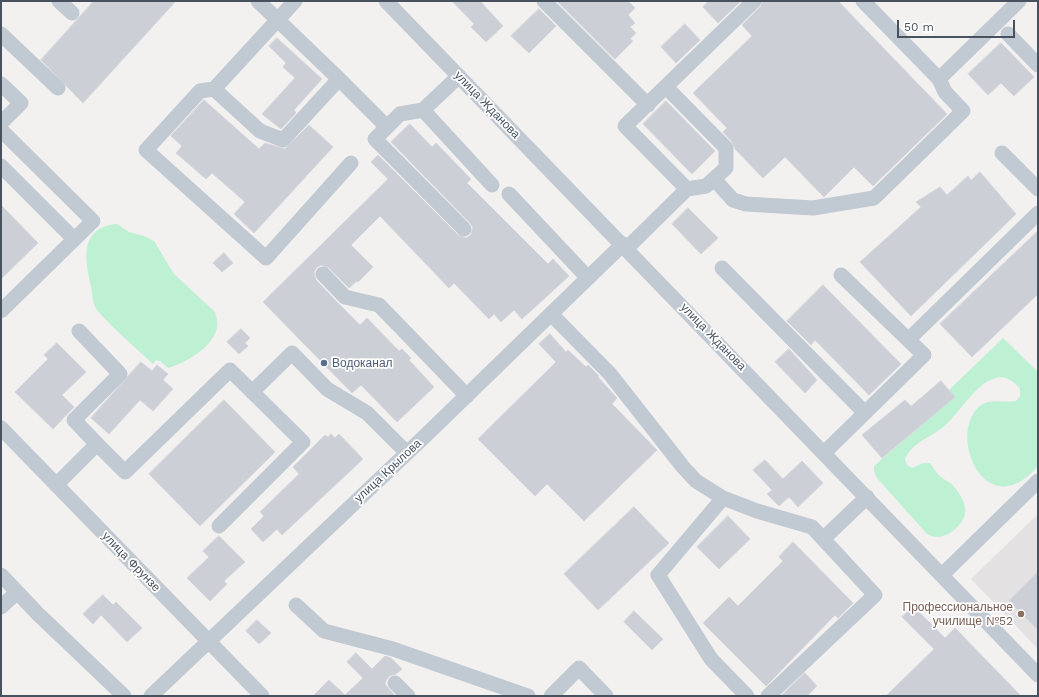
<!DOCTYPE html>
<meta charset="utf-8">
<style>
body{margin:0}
#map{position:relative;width:1039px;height:697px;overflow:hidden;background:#f3f0f0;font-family:"Work Sans",sans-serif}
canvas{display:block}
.frame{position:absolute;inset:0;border:2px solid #47525e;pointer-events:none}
.scale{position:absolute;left:897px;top:20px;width:118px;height:18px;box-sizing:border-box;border:2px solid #47525e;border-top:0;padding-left:5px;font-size:12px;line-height:14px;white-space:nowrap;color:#47525e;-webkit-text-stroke:3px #fff;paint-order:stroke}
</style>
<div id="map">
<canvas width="1039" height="697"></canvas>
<div class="frame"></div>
<div class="scale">50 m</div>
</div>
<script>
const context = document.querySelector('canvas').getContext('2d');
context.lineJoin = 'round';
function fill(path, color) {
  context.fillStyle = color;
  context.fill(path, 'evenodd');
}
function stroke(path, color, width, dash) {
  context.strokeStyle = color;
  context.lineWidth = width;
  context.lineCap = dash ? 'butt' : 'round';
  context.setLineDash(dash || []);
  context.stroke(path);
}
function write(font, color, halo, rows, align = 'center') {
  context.font = font + ' "Work Sans",sans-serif';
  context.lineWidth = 3.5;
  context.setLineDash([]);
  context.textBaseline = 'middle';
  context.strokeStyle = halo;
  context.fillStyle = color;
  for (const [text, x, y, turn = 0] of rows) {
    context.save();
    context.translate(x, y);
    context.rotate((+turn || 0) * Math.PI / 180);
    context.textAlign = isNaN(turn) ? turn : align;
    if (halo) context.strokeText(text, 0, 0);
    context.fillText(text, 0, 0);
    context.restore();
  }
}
fill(new Path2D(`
 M1038,514v135l-67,-70z`), '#e4e1e2');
fill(new Path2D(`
 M117,224l12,8 15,4 10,5 20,33 40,37c15,27 -24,51 -46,57l-8,-7 -4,-1 -3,4c-17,-16 -42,-37 -56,-54 -4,-5 -5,-17 -6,-24 -6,-26 -12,-59 26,-62z
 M1003,338l35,34v94c-54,63 -94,-38 -55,-62 10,-5 23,-1 33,-3l4,-5v-8c-8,-7 -15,-14 -27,-9 -20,7 -34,36 -51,49 -13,10 -30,15 -37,31l2,6 5,3 11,-5h7c4,5 6,10 11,14 5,4 11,6 15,12 14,19 12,31 -6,44 -9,5 -15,5 -23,1l-50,-56 -3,-6v-6l80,-69 -5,-7z`), '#bef0d4');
const building = new Path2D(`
 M94,1h82l-93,102 -42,-43z
 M452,1h28l23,25 -17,16 -15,-15 3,-3z
 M557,1h71l7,7 -7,7 7,8 -5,4 6,6 -6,6 3,2 -18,18z
 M709,1h32l-23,22 -15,-16z
 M763,1h75l109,113 -74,72 -19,-19 -30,30 -39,-40 -22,21 -28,-29 -3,-7 -9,-10 4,-4 -34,-35 59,-57 -10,-11 18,-18z
 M539,9l17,17 -27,27 -18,-17z
 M685,24l15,16 -24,23 -15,-16z
 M277,38l45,41 -28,31 2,3 -15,16 -19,-15 33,-36 -12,-11 3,-4 -17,-17z
 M1001,43l33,34 -20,19 -13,-13 -13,12 -20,-21z
 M204,100l55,49 6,-6 20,6 24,-24 24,22 -79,86 -20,-19 11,-12 -33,-29 -6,6 -30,-26 6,-7 -11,-10z
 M666,101l49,50 -23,23 -49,-50z
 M410,124l22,23 4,-4 35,36 -4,4 81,81 5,-5 16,17 -47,43 -8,-9 -13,12 -7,-8 -5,5 -35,-36 -5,5 -69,-72 -29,29 22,22 -15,15 -1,-1 -8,7 -20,-20 -8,-3 -4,2 -3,5 2,8 22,23 22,22 7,-7 32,33 3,-2 9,9 -2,2 25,27 -37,35 -36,-37 -9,8 -89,-91 125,-123 -17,-17 7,-7 80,80 8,3 5,-3 2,-8 -3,-4 -79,-81z
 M980,172l36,42 -105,102 -51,-54 61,-55 -5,-5 24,-15 7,8 21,-19 3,4z
 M1,205l37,38 -37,36z
 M688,208l30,30 -17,16 -29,-30z
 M1038,231v63l-66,63 -32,-33z
 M224,253l9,10 -11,9 -9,-9z
 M823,285l78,79 -32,31 -54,-55 -4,5 -24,-24z
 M241,329l9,9 -5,5 3,3 -9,8 -12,-12z
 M550,334l16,18 2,-2 18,17 2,-2 11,11 -1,1 19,21 -5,6 45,46 -73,71 -37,-37 -12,12 -57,-57 78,-77 -17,-18z
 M57,343l29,29 -24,23 12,12 -21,22 -38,-37 33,-33 -4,-4z
 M789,349l28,31 -12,13 -30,-31z
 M141,362l11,9 5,-6 11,9 -5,6 10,9 -20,22 -13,-11 -31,34 -18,-16z
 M941,381l14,16 -73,61 -20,-23 43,-35 6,6z
 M224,400l51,52 -75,74 -51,-52z
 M331,434l4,4 4,-4 24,25 -81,76 -5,-6 -14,13 -12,-13 13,-13 -4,-4 39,-38 -6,-7 32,-32 3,2z
 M765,460l18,19 19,-18 21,22 -25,24 -9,-10 -10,9 -12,-12 5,-4 -19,-20z
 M634,507l35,36 -71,67 -34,-36z
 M728,516l22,23 -31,30 -22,-22z
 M219,536l26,26 -21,19 3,3 -17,17 -23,-23 22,-21 -6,-6z
 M793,542l60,61 -15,15 -3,-3 -69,71 -63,-63 26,-26 9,9 45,-45 -4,-4z
 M1038,572v58l-29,-29z
 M103,595l10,10 3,-3 26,26 -15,14 -26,-27 -8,9 -10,-10z
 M913,606l32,32 10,-10 66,68h-135l48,-47 -32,-32z
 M634,611l29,28 -11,11 -28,-28z
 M257,620l14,13 -12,11 -13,-13z
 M356,653l16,16 13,-13 6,2 11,11 -6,5 -7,2 -3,5 -1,3 10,12h-82l16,-16 16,15 18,-17 -16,-16z
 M805,673l12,13 -10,10h-26z`);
fill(building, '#cccfd5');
stroke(building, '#d4d6dc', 1);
stroke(new Path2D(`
 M59,1l13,12
 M258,1l81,78 -56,61 -23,-9 -46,-42 81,-88
 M386,1l652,674
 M544,1l104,104
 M863,1l76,78 80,-78
 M1,34l57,54
 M1008,34l30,31
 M459,76l-36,34 69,75
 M339,79l48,48
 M1,84l20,19 -20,20
 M666,87l60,61v20l-20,18 -19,3
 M214,89l-14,2 -54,59 120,108 85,-95
 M423,110l-23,4 -25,25 89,90
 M1,130l92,91 -92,90
 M1002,153l36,36
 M1,166l73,73
 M714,179l19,21 13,4 67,4 61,-10 89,-87 -18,-19 -6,-13
 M509,194l79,84
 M627,248l60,-59 -62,-63 129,-125
 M722,268l143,145
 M323,274l22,23 34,8 88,91
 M551,314l59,60 73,93 13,14 27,17 34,13 55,16 63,68 -107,101
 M79,331l41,43 -46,46 23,24
 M908,340l130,-127
 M252,392l40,-39 35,36 40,24 40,40
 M1,428l261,268
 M824,453l100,-98 -83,-80
 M56,485l41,-41 28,28 105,-102 73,72 -84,84
 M723,498l-65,77 53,84 36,37
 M823,539l44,-42
 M1,575l37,39 86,82
 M942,575l96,-94
 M296,605l28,26 69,18 135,47
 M1,607l16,-15
 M395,683l13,13
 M151,696l274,-260 198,-192
 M551,696l28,-28 27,28`), '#c1cad2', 15);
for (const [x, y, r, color] of [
 [324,363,4,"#5c6f8a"],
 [1021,614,4,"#8d6e63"]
]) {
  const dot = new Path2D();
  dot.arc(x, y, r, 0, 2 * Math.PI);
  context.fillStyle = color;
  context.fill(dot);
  stroke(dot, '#fff', 1.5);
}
write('12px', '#47525e', '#fff', [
 ["улица Жданова",487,105,46],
 ["улица Жданова",713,337,46],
 ["улица Крылова",388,471,-43],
 ["улица Фрунзе",131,562,46]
]);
write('12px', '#4e5e75', '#fff', [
 ["Водоканал",332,363]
], 'left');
write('12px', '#785e54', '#fff', [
 ["Профессиональное",1013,607],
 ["училище №52",1013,621]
], 'right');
</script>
